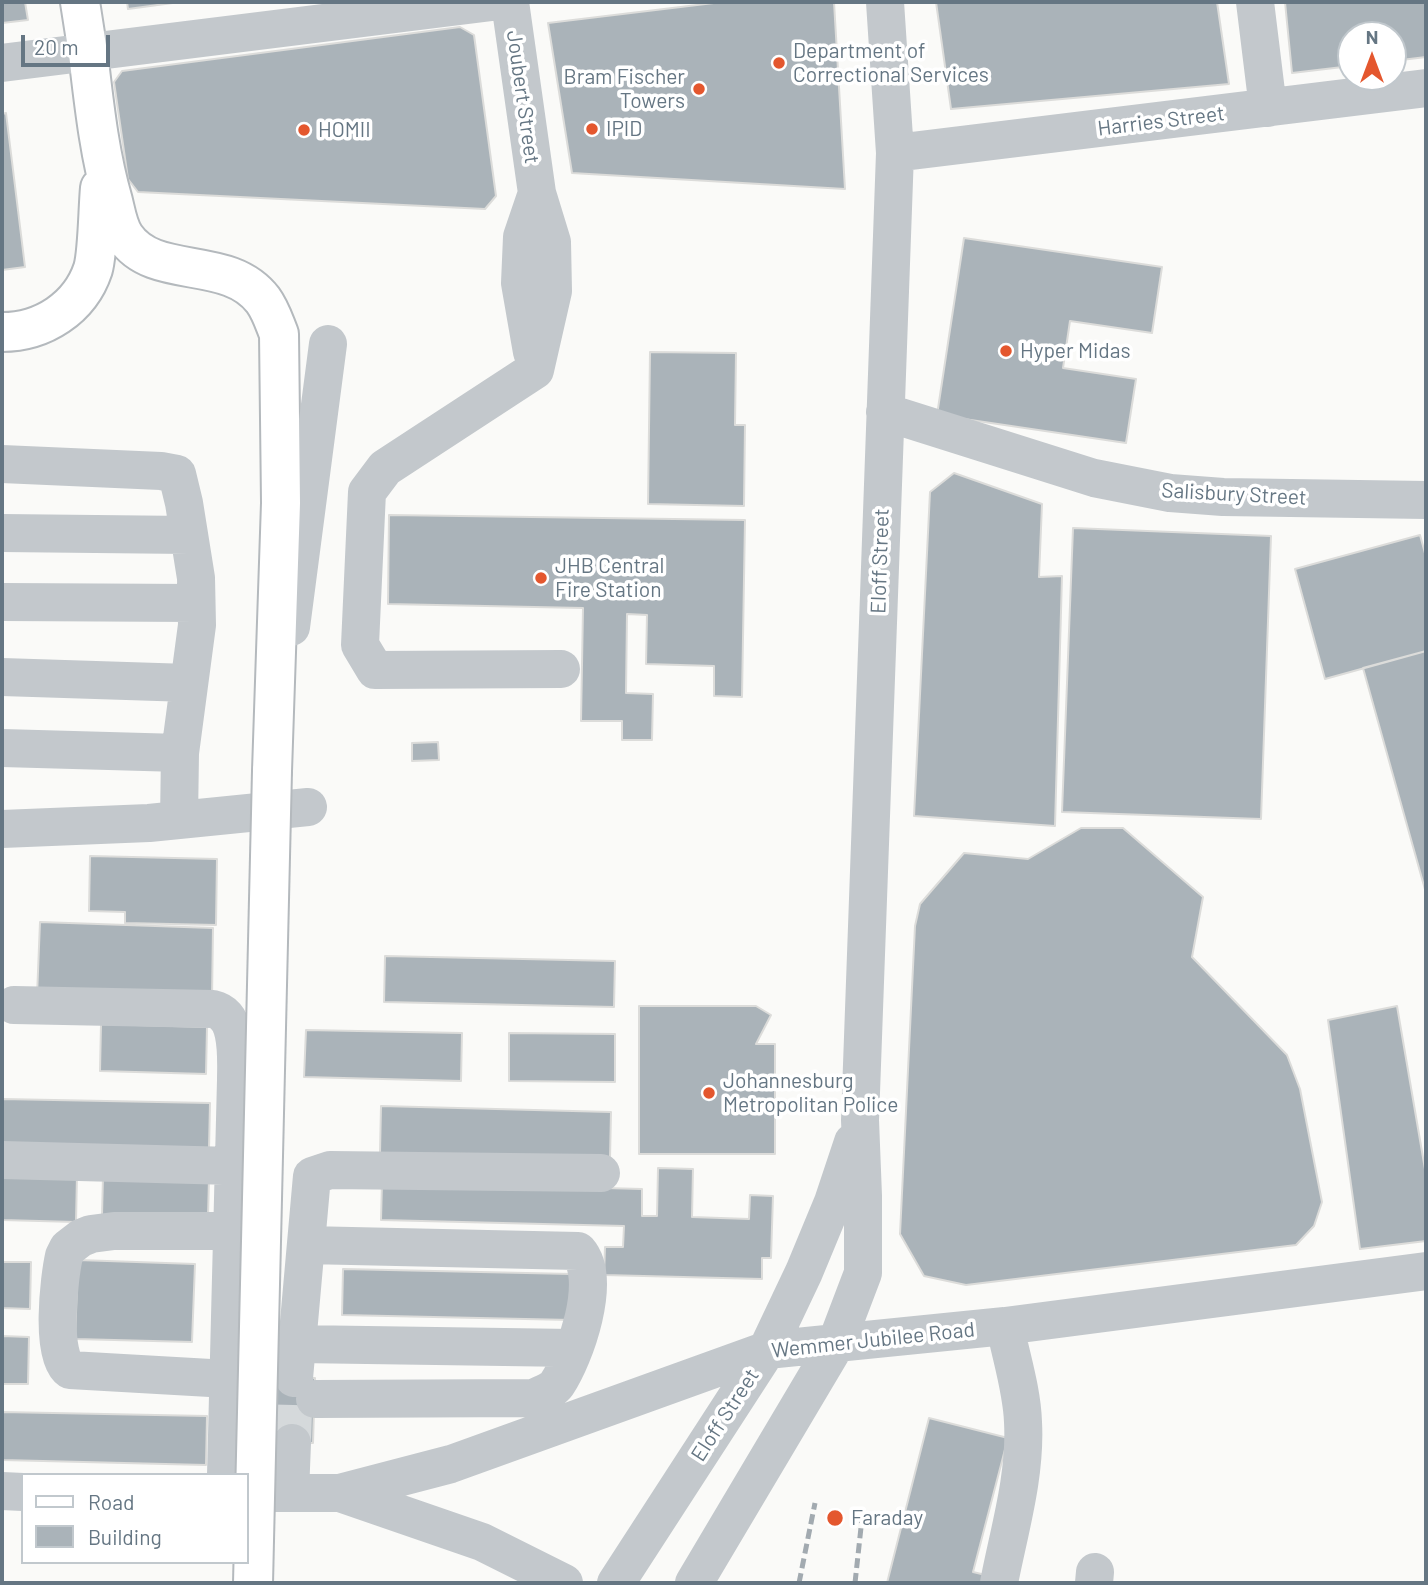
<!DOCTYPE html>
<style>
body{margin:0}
#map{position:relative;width:1428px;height:1585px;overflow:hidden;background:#fafaf8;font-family:Barlow,sans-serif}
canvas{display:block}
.frame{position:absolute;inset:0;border:4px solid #657683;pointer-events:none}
.legend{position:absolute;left:21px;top:1473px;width:228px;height:91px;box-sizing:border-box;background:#fff;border:2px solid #c1c8cd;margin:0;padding:9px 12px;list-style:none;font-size:21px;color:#657683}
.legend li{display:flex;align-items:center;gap:14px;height:35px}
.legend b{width:35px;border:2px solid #c1c8cd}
.north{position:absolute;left:1337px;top:21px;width:70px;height:70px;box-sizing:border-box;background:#fff;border:2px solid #c1c8cd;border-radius:50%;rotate:0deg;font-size:19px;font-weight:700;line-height:28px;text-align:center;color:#657683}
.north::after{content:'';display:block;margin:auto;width:24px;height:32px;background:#e4572e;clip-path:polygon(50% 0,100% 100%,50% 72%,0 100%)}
.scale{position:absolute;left:21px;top:35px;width:89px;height:32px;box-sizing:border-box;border:4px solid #657683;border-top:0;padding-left:9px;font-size:21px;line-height:24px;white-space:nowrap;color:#657683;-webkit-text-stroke:5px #fff;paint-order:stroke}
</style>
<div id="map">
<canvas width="1428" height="1585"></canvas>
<div class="frame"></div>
<ul class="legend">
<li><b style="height:9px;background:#fff"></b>Road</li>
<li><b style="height:19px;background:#aab3b9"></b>Building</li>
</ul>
<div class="north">N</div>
<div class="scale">20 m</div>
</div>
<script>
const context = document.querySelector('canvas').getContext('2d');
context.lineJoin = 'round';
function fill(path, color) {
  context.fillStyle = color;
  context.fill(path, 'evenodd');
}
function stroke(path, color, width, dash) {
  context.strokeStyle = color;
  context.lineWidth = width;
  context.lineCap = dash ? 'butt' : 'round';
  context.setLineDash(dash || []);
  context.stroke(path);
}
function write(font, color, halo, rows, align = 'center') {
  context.font = font + ' Barlow,sans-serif';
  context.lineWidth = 7;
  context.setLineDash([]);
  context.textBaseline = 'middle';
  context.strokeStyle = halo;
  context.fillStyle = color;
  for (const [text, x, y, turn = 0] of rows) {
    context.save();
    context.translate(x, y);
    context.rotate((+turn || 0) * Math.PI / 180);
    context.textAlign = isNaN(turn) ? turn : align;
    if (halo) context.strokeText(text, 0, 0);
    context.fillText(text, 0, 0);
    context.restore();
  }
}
const building = new Path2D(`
 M2,2h23l3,18 -26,3z
 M127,2h53l-52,7z
 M722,2h112l11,187 -273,-16 -24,-150z
 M936,2h281l12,82 -278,25z
 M1285,2h141v55l-33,4v-26h-42v31l-59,7z
 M460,27l14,8 22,161 -11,13 -347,-17 -10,-13 -14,-97 8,-11z
 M6,113l19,154 -23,3v-156z
 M964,238l198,29 -10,66 -82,-12 -7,47 73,11 -10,64 -189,-28z
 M650,352l86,1 -1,72h10l-1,81 -96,-2z
 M954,473l88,31 -3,73 23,-1 -7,250 -141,-10 16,-324z
 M389,515l356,5 -3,177 -28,-1v-30l-68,-2 1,-49 -20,-1 -1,79 27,1 -1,46h-30v-19h-41l2,-113 -195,-4z
 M1073,528l198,8 -10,283 -199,-7z
 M1420,535l6,22v94l-101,28 -30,-110z
 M1426,651v242l-63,-225z
 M438,742l1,18 -27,1v-18z
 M1081,828h42l80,69 -11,60 95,98 13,34 22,113 -8,24 -18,19 -330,40 -42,-9 -24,-42 15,-308 5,-22 44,-51 64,6z
 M90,856l127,3 -1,66 -91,-2v-11l-36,-1z
 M40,922l173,6 -1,71 -175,-3z
 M385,956l230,5 -1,46 -230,-5z
 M639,1006h117l15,9 -15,29h19v110h-136z
 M1397,1006l29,169v66l-66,8 -32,-229z
 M101,1024l106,3 -1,47 -106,-3z
 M306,1030l156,3 -1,48 -157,-4z
 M509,1033l106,1v48l-106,-1z
 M2,1099l208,4 -1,46 -207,-3z
 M381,1106l230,6 -1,47 -230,-6z
 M658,1168l35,1 -1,48 57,2 1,-24 23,1 -2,62h-9v21l-158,-4 1,-28h18l1,-21 -243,-6 1,-38 260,7v27h15z
 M2,1173l75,2 -1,47 -74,-2z
 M103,1176l106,2 -1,39 -106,-2z
 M78,1260l117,4 -3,78 -117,-3z
 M2,1262h29l-1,47 -28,-1z
 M343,1269l229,5 -1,46 -229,-5z
 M2,1336l27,1 -1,47h-26z
 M274,1377l41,1 -2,65 -42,-1z
 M2,1412l205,4 -1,49 -204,-5z
 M929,1418l79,20 -35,134 21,5 -1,6h-106z`);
fill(building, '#aab3b9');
stroke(building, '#dcdcda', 2);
stroke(new Path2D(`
 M292,1443l2,-65`), '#d5d9db', 38, [38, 19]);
const major = new Path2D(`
 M80,2l8,51`);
const highway = new Path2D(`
 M88,53c6,50 11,100 25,148 3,12 5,26 12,36 30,44 103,17 138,63 8,11 11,22 16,34l2,169 -9,268
 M2,332c41,0 78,-24 91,-63 5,-17 5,-60 7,-81`);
stroke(major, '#b5babe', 42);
stroke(highway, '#b4b9bd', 42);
stroke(new Path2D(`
 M510,2l27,191 15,49 1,49 -18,79 -150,98 -18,24 -7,153 15,25 186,-1
 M1255,2l13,106
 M2,63l490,-61
 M895,153l531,-65
 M532,352l-12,-69 2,-46 15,-44
 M885,412l209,66 76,15 53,4 203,3
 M2,464l159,7 16,3 7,29 12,75 1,47 -17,128 -1,67
 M2,533l187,2
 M2,602l194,1
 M291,627l37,-283
 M2,677l187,6
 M2,748l178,5
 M2,829l147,-6 159,-16
 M14,1005l199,4c27,6 23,50 23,71l-10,395
 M2,1160l231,6
 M306,1245l272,6c25,28 -3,106 -21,133 -5,7 -16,10 -23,14l-219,1
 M298,1344l275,4
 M294,1378l18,-202 18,-6 271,3
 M228,1379l-158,-9c-20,-13 -11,-92 -6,-114l4,-8 13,-10 10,-4 23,-3h118
 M2,1491l21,1
 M247,1493h93l111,-29 316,-114 238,-24 421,-55
 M290,1493l2,-50
 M340,1493l142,49 82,41
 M616,1583l151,-233 37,-78 29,-70 20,-60
 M694,1583l142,-239 27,-71v-77l-3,-76 35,-967 -10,-151
 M999,1583c10,-52 27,-107 24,-161 -1,-32 -12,-65 -18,-96
 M1094,1583l1,-11`), '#c3c8cc', 38);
stroke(major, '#fff', 38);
stroke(highway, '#fff', 38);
stroke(new Path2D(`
 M799,1583l16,-80
 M855,1583l8,-74`), '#a2aab0', 5, [10, 5]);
const highwayBridge = new Path2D(`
 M253,1583l19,-812`);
stroke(highwayBridge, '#b4b9bd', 42, []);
stroke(highwayBridge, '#fff', 38);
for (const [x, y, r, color] of [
 [779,63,7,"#e4572e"],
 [699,89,7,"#e4572e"],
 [592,129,7,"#e4572e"],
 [304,130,7,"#e4572e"],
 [1006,351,7,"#e4572e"],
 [541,578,7,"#e4572e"],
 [709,1093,7,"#e4572e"],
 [835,1518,9,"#e4572e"]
]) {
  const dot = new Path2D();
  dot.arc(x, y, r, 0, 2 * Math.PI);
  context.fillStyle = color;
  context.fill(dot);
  stroke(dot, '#fff', 2.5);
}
write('21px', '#657683', '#fff', [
 ["Department of",793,51],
 ["Correctional Services",793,75],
 ["Bram Fischer",685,77,"right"],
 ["Towers",685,101,"right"],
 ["IPID",606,129],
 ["HOMII",318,130],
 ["Hyper Midas",1020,351],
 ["JHB Central",555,566],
 ["Fire Station",555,590],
 ["Johannesburg",723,1081],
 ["Metropolitan Police",723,1105],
 ["Faraday",851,1518]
], 'left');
write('21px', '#657683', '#fff', [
 ["Joubert Street",523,97,82],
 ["Harries Street",1161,121,-7],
 ["Salisbury Street",1234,494,3],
 ["Eloff Street",880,561,-88],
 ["Wemmer Jubilee Road",873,1340,-6],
 ["Eloff Street",725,1415,-57]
]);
</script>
